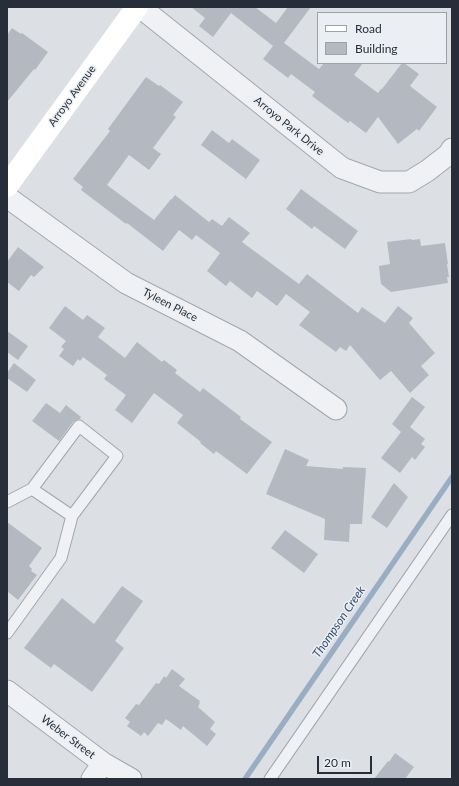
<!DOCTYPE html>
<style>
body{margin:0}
#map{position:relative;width:459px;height:786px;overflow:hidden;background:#dce0e5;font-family:Lato,sans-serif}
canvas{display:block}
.frame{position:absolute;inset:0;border:8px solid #272e3a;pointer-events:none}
.legend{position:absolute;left:317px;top:12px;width:130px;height:52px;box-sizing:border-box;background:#ebeff3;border:1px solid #9da2a9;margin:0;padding:5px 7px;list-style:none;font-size:12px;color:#272e3a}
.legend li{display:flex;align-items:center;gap:8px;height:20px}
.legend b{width:20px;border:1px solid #9da2a9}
.scale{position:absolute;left:317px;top:756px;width:55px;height:18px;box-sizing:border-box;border:2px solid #272e3a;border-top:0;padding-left:5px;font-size:12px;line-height:14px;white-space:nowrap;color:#272e3a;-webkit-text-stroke:3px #ebeff3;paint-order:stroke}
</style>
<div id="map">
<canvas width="459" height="786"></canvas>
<div class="frame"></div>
<ul class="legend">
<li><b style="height:5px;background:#fff"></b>Road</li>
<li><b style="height:11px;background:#b4b9c1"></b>Building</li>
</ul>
<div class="scale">20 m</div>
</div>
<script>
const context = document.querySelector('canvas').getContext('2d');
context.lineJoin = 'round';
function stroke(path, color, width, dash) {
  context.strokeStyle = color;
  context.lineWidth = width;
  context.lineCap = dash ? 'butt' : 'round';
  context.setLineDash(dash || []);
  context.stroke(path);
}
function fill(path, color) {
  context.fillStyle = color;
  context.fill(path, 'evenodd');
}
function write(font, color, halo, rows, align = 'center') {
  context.font = font + ' Lato,sans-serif';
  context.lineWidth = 3;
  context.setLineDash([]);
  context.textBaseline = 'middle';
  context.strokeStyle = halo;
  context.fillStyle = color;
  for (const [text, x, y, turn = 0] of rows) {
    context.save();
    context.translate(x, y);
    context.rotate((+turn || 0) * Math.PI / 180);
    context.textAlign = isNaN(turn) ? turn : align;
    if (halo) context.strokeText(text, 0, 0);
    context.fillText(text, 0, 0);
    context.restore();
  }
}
stroke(new Path2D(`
 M245,779l207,-302`), '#99aec3', 5.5);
fill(new Path2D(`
 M191,7h64l21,16 12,-16h23l-27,36 35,26 5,-6h39l-9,12 24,18 3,-4h1l20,-26h2l15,11 -9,12 27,21 -18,24 -2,-2 -19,15 -20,-27 -12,16 -16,-12 -2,2 -36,-27 3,-4 -24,-18 -3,4 -25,-19 10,-13 -42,-33 -18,24 -14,-11 6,-8z
 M12,28l9,6 1,-1 26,19 -13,18 -1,-1 -27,33v-67z
 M146,77l13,9 1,-1 23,17 -10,13 3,2 -23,31 8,6 -12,16 -20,-15 -22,30 47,35 17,-21h1l3,-4 34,27 3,-3 10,7 7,-9 21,16 -8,9 57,42 8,-10 51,39 4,-6 23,16 13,-17 15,12 -4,5 26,30 -14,13 8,9 -19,18 -19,-22 -11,9 -30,-35 -4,6 -6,-4 -4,5 -37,-27 11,-13 -24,-18 -9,12 -20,-15 -5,7 -22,-17 -4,5 -19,-15 13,-18 -24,-18 -4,5 -13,-10 -16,21 -36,-28 -1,1 -45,-34 2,-3 -10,-8 37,-48 -2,-2z
 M212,130l17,13 3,-4 28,21 -14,19 -45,-34z
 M301,189l57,42 -13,18 -31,-23 -2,3 -26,-20z
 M411,239l1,1 8,-1 1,7 24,-3 3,21h-1l2,13h-2l1,6 -57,9 -10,-8 -2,-18 11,-2 -3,-22z
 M18,247l26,20 -10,10 -3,-2 -12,16 -12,-9v-20z
 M65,306l18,14 4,-5 18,13 -7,9 27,21 12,-16 25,20 2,-2 13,10 -2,3 25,19 3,-4 38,29 -1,2 32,23 -25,32 -31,-23 -2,3 -14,-11 1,-1 -24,-19 6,-8 -29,-22 -22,30 -17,-13 11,-15 -22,-16 3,-4 -24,-18 -3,4 -2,-2 -5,7 -14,-10 5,-7 -3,-2 5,-6 -17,-13z
 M7,331l21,15 -10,14 -11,-8z
 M14,363l22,17 -9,12 -20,-14v-5z
 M412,397l13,10 -15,20 15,12 -4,5 4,3 -10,13 -3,-3 -12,16 -19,-15 20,-26 -9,-8z
 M46,403l14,10 6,-8 15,12 -1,2 -4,1 -3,2 -14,19 -27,-20z
 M285,449l24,11 -3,6 37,3v-2l23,1 -4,56h-12l-1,18 -25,-2 1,-21 -59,-25z
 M394,483l14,14 -21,31 -16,-11z
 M7,522l35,26 -13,18 3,3 -1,2 6,4 -19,25 -11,-9z
 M285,530l33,24 -14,19 -33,-25z
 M122,586l21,15 -28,40 9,7 -32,44 -38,-28 -3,4 -27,-20 38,-50 32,26z
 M172,669l13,10 -6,7 21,15 -1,2h1l-2,4 17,15 -5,7 6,5 -9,12 -24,-20 -2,4 -15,-11 -4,6 -4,-2 -10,13 -4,-4 -3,4 -14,-10 3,-4 -5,-4 11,-14 3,1 17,-22 3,1 5,-8 2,2z
 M395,753l19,14 -9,12h-31l14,-18 1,1z`), '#b4b9c1');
const lane = new Path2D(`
 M32,489l40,27
 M7,502l25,-13 47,-63 38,30 -45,60 -11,42 -54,75
 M270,779l182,-264`);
const street = new Path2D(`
 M140,7l202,161 38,14h29l18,-11 22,-17 3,-5
 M7,197l119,86 114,58 96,68
 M7,691l96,72 28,16
 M92,779l11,-16`);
stroke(lane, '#a2a7ae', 13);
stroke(street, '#a2a7ae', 23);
stroke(lane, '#eff1f4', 11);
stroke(street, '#eff1f4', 21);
stroke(new Path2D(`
 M7,186l130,-179`), '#fff', 22);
write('11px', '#272e3a', '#ebeff3', [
 ["Arroyo Avenue",72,96,-54],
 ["Arroyo Park Drive",289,126,39],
 ["Tyleen Place",170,305,27],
 ["Weber Street",68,737,37]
]);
write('italic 12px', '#354d6b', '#ebeff3', [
 ["Thompson Creek",339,622,-56]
]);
</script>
